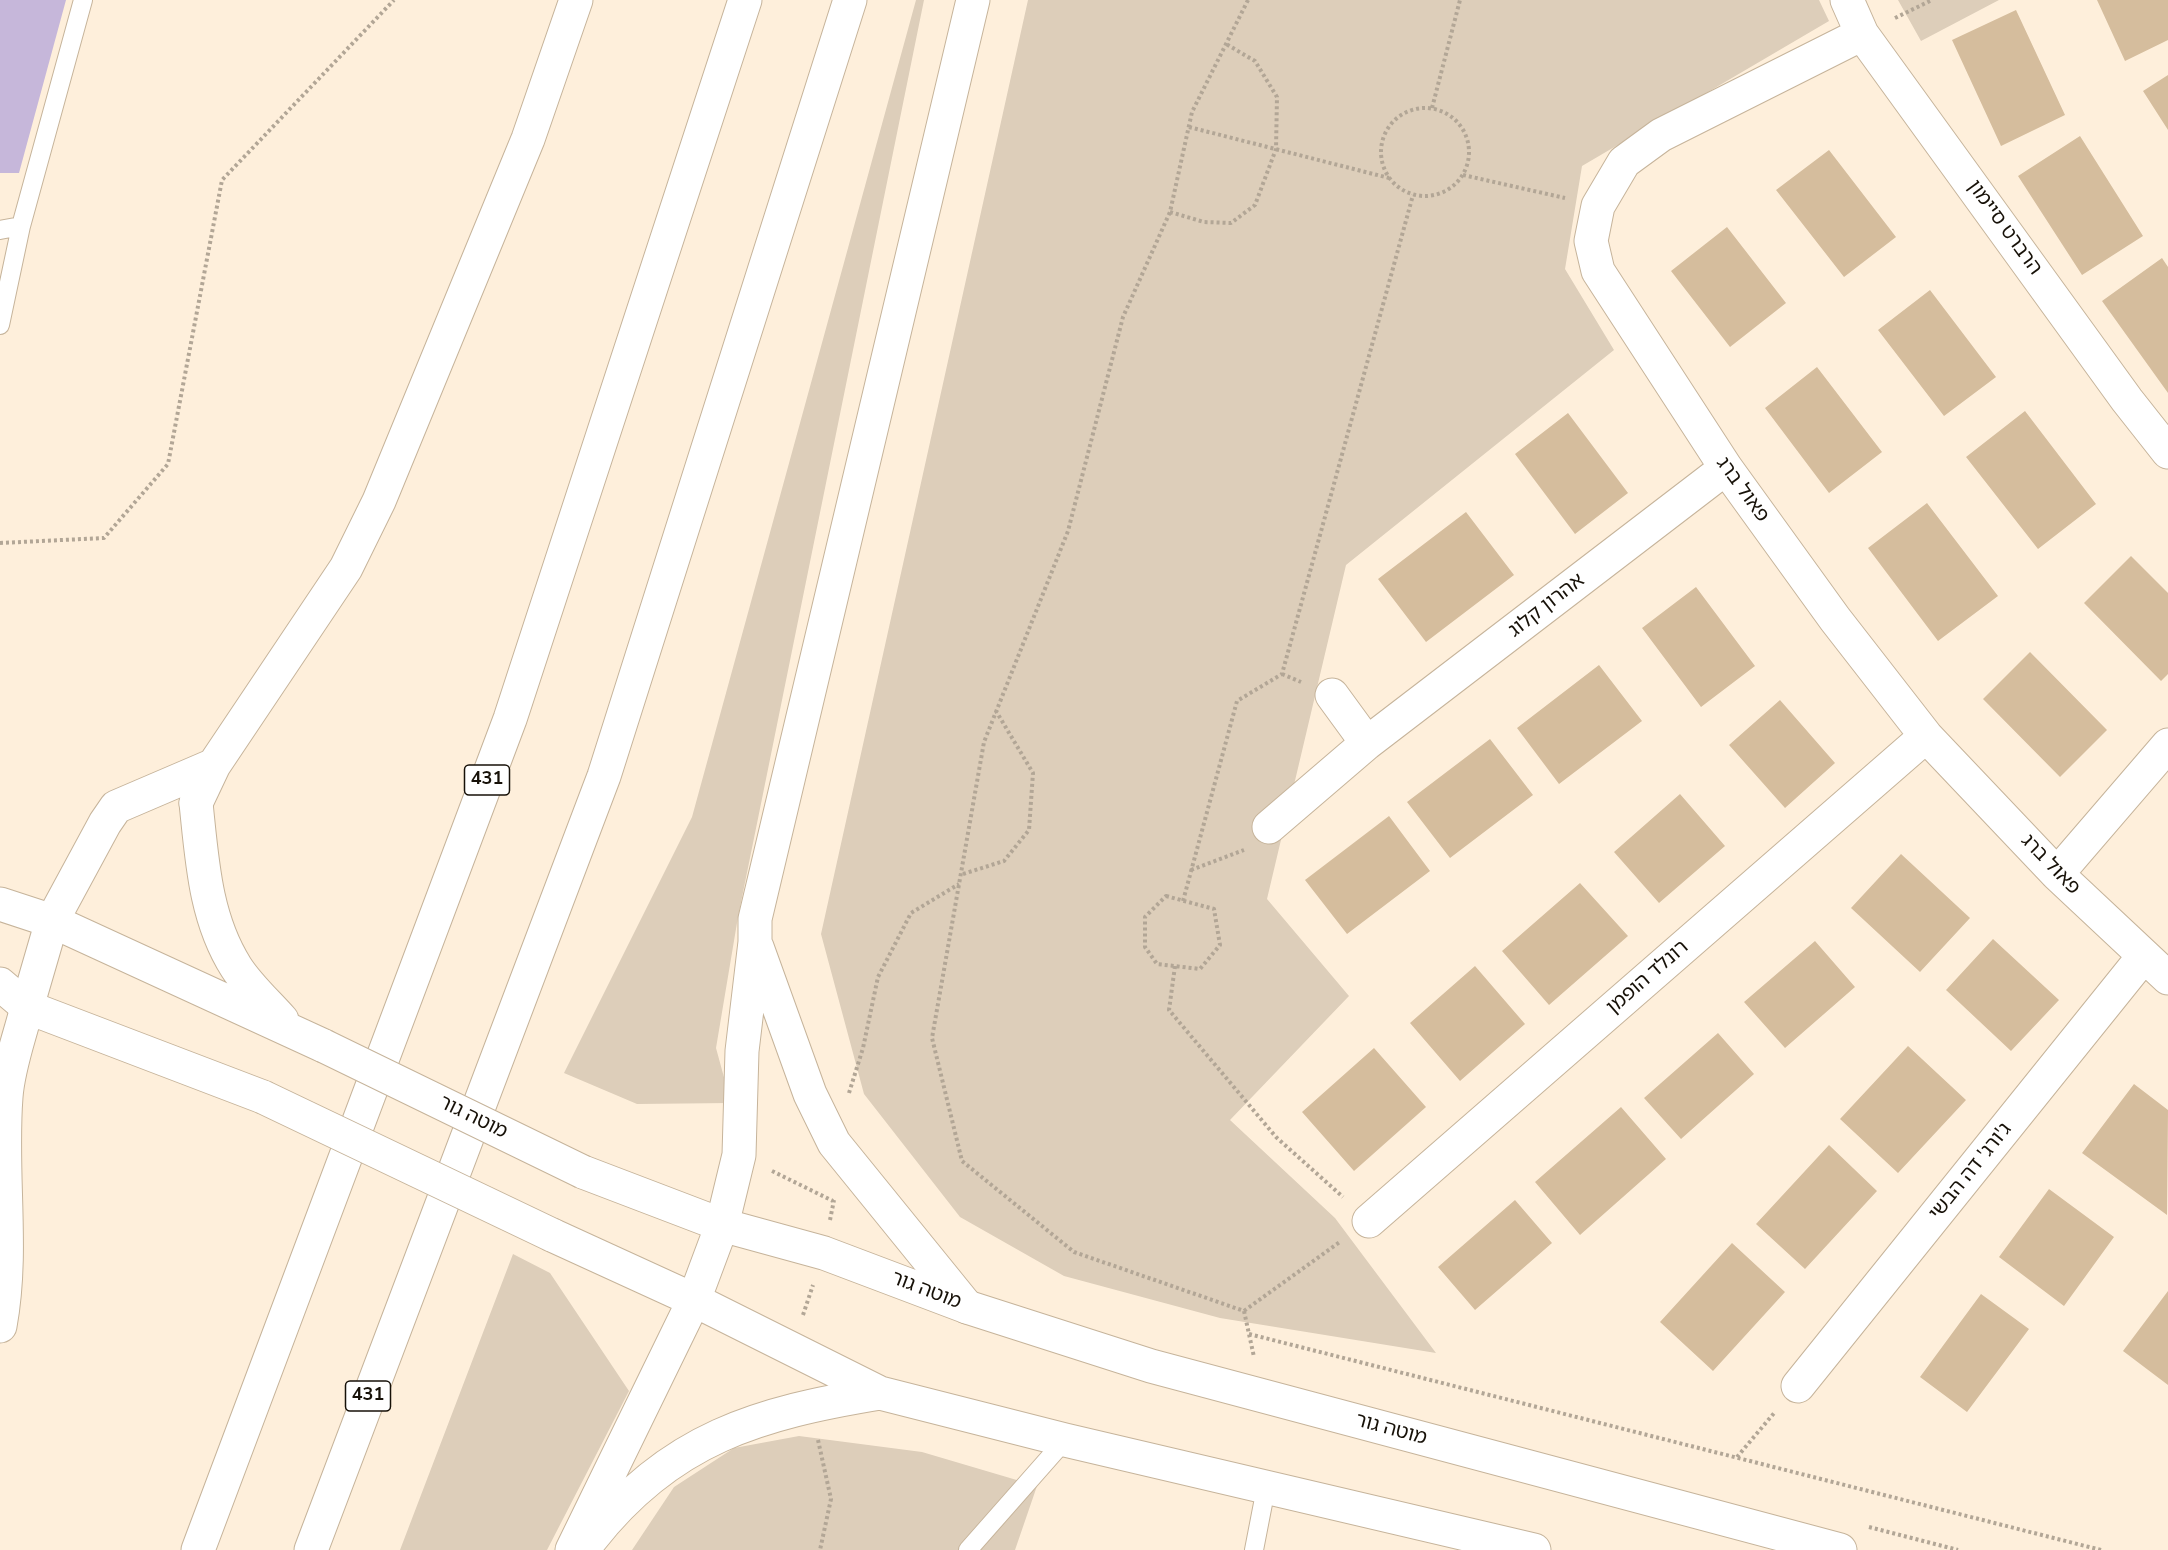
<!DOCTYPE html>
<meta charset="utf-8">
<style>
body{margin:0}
canvas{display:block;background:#feefdb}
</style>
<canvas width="2168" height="1550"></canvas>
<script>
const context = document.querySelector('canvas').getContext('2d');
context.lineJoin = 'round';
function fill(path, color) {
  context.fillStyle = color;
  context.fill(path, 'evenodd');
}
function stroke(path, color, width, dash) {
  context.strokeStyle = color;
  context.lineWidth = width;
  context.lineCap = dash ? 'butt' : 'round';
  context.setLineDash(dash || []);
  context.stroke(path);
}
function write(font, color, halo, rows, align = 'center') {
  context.font = font + ' "Nunito Sans","Noto Sans Hebrew",sans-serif';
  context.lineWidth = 5;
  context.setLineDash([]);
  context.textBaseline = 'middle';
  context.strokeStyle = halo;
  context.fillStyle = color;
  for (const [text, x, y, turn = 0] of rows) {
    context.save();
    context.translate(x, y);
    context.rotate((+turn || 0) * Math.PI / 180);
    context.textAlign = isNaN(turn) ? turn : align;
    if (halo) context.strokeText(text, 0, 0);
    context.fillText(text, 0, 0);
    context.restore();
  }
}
fill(new Path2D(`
 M916,0h8l-186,917 -22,131 15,55 -94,1 -73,-31 128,-256z
 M1028,0h791l10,21 -247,145 -17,103 49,81 -268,215 -79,334 82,97 -119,124 105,98 101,135 -216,-35 -156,-42 -104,-59 -96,-123 -43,-160z
 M1898,0h101l-78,41z
 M513,1254l37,19 79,118 -82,159h-147z
 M799,1436l123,16 115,34 -22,64h-383l42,-63 60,-39z`), '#ddceba');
fill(new Path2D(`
 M0,0h66l-47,173h-19z`), '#c6b7da');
fill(new Path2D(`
 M2097,0h71v40l-43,21z
 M2016,10l49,105 -64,31 -49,-106z
 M2168,75v55l-25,-39z
 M2080,136l63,100 -61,39 -64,-99z
 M1829,150l67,87 -52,40 -68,-87z
 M1727,227l59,76 -56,44 -59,-76z
 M2162,258l6,9v126l-66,-92z
 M1930,290l66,87 -52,39 -66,-86z
 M1817,367l65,85 -53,41 -64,-85z
 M2025,411l71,93 -58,45 -72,-92z
 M1568,413l60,80 -53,41 -60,-80z
 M1927,503l71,93 -60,45 -70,-93z
 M1466,512l48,63 -88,67 -48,-63z
 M2131,556l37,37v81l-7,7 -77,-78z
 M1696,587l59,79 -54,41 -59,-79z
 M2030,652l77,78 -47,47 -77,-78z
 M1599,665l43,56 -83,63 -42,-56z
 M1780,700l55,63 -50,45 -56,-63z
 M1490,739l43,56 -83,63 -43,-56z
 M1680,794l45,52 -66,57 -45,-51z
 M1389,816l41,55 -83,63 -42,-54z
 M1901,854l69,64 -50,54 -69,-64z
 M1580,883l48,53 -79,69 -47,-54z
 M1993,939l66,61 -48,51 -65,-61z
 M1815,941l40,46 -70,61 -41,-46z
 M1475,966l50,58 -65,57 -50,-58z
 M1718,1033l36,41 -73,65 -37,-41z
 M1908,1046l58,54 -68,73 -58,-54z
 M1374,1048l52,59 -72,64 -52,-59z
 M2134,1084l34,26 -1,105 -85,-62z
 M1621,1107l45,52 -86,76 -45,-53z
 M1829,1145l48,46 -72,78 -49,-45z
 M2049,1189l65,48 -50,69 -65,-49z
 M1515,1200l37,43 -77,67 -37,-43z
 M1732,1243l53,49 -72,79 -53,-49z
 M2168,1291v94l-45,-34z
 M1981,1294l48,35 -62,83 -47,-35z`), '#d5bd9d');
const service = new Path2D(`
 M0,230l21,-4
 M0,325l21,-99 62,-226
 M968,1550l97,-110
 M1254,1550l12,-62`);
const minor = new Path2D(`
 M1847,0l15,34 265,366 41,52
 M1862,34l-201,101 -37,27 -26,44 -7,35 7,30 128,197 109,151 91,117 131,138 111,104
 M1332,695l35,48 359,-275
 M1269,827l98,-84
 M2057,874l111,-129
 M0,904l52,17
 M0,984l27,23
 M1369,1221l557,-485
 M1798,1386l345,-429`);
const tertiary = new Path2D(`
 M196,803l18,-38 132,-197 33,-67 149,-362 48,-139
 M27,1007l25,-86 53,-98 11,-16 98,-42`);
const secondary = new Path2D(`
 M196,803c6,57 9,115 40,164 12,19 31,36 46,53
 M52,921l272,125
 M583,1172l139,53 102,28 143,54 184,59 689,184
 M552,1235l142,65 186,93 185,47 469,110
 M0,1326c14,-76 0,-152 6,-229 2,-30 14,-61 21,-90l236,90
 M591,1539c79,-101 168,-126 289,-146
 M572,1550l122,-250 28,-75`);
const motorway = new Path2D(`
 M757,947l53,147 24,49 133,164
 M722,1225l17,-70 3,-104 13,-109v-23l218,-919
 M198,1550l312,-831 235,-719
 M311,1550l293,-774 246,-776`);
stroke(service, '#c6b49b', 20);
stroke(minor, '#c6b49b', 35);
stroke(tertiary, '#c6b49b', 35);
stroke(secondary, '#c6b49b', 35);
stroke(motorway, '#c6b49b', 35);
stroke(new Path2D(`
 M1248,0l-56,112 -22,100 -47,105 -55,214 -84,211 -52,296 30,123 112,91 170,59 10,46
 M1895,18l37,-18
 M1432,108l28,-108
 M1381 152a44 44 0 1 1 88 0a44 44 0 1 1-88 0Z
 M1189,127l200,51
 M1463,175l102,23
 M1170,212l34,10 27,1 24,-18 21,-56 1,-52 -22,-36 -29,-17
 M0,543l104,-5 64,-74 54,-284 172,-180
 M1282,674l19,8
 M1191,870l53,-20
 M963,874l41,-13 25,-31 4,-57 -37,-62
 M1166,896l48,13 6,36 -20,24 -43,-5 -12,-17v-30z
 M1183,901l54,-200 45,-27 131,-479
 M1175,966l-6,44 107,127 67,60
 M849,1093l14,-45 15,-71 33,-64 48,-29
 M772,1171l61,30
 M830,1220l4,-20
 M1244,1311l97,-70
 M803,1315l10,-30
 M1249,1334l852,216
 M818,1440l13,59 -11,51
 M1737,1457l38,-45
 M1869,1527l89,23`), '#b2a696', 4, [3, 3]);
stroke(service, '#fff', 18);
stroke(minor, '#fff', 33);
stroke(tertiary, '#fff', 33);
stroke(secondary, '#fff', 33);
stroke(motorway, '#fff', 33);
const secondaryBridge = new Path2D(`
 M324,1046l259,126
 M263,1097l289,138`);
stroke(secondaryBridge, '#c6b49b', 35, []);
stroke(secondaryBridge, '#fff', 33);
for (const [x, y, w] of [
 [487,780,45],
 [368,1396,45]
]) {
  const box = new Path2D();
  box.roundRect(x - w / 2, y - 15, w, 30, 4.5);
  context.fillStyle = '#fff';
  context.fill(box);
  stroke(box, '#171108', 1.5);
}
write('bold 18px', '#171108', null, [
 ["431",487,780],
 ["431",368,1396]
]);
write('20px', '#171108', '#fff', [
 ["הרברט סיימון",2004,228,54],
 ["פאול ברג",1742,490,54],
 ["אהרון קלוג",1547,606,-38],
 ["פאול ברג",2050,865,46],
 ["רונלד הופמן",1648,978,-41],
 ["מוטה גור",473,1118,26],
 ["ג'ורג' דה הבשי",1971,1172,-51],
 ["מוטה גור",926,1291,21],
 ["מוטה גור",1391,1430,15]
]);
</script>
